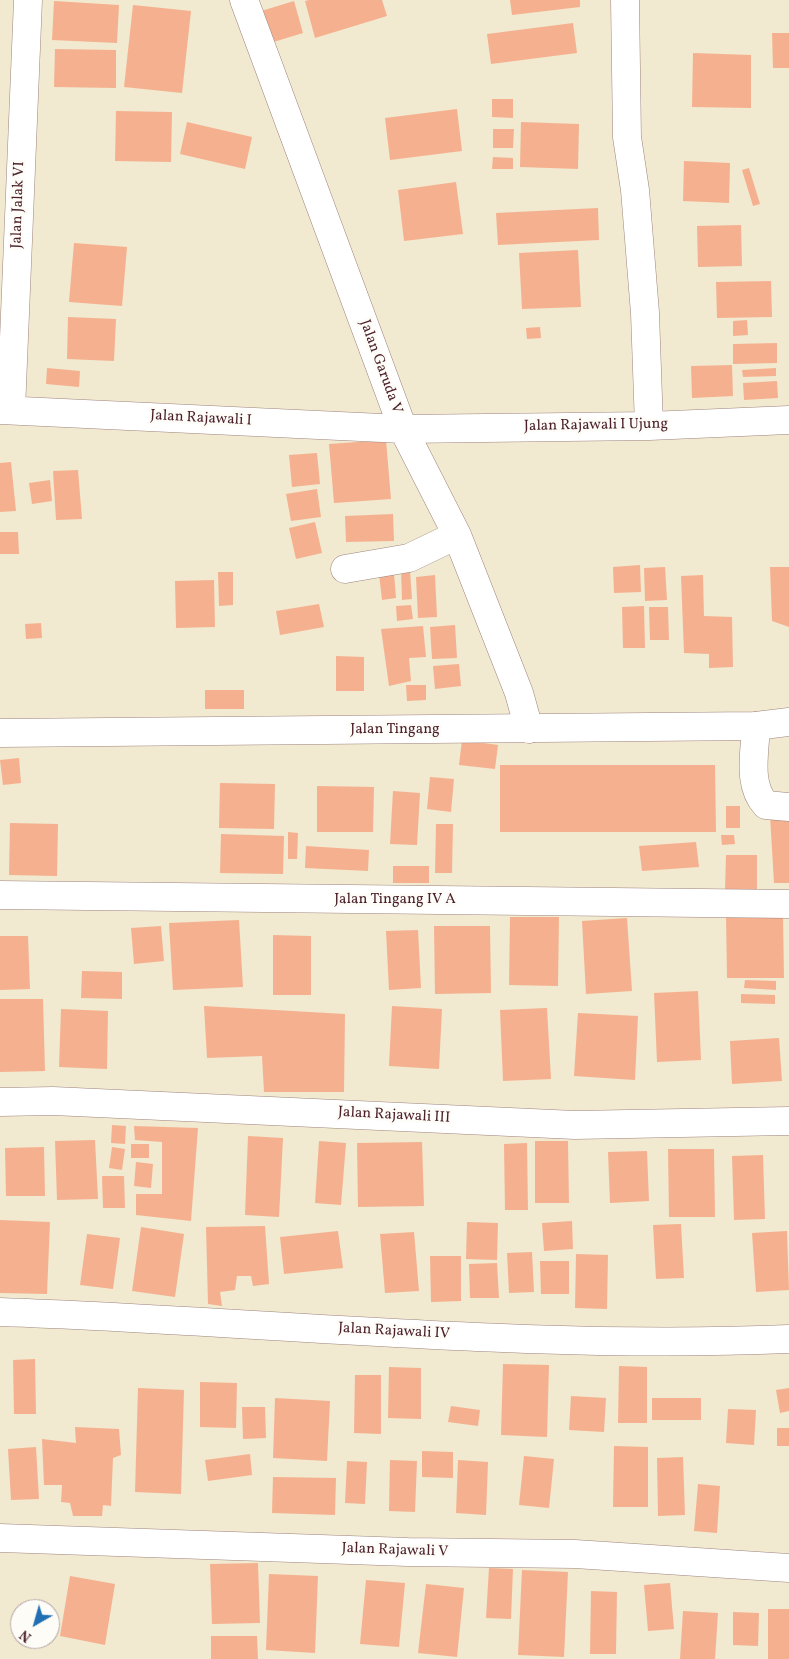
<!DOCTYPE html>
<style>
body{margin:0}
#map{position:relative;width:789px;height:1659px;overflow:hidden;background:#f1e9d0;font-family:Vollkorn,serif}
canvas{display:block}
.north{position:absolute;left:10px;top:1599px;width:50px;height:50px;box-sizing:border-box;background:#fdfcf7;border:1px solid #b5a4a5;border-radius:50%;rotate:218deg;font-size:14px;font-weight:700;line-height:20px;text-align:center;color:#4a1f2b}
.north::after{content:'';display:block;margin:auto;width:18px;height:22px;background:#1f6fb2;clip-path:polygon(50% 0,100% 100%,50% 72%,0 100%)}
</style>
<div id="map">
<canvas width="789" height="1659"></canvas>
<div class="north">N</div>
</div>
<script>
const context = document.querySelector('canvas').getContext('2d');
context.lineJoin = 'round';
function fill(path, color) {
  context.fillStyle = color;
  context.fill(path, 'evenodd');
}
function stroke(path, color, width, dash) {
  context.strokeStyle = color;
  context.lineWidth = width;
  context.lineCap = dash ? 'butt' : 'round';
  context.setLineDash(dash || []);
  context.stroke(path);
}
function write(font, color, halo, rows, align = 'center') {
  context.font = font + ' Vollkorn,serif';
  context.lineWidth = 5;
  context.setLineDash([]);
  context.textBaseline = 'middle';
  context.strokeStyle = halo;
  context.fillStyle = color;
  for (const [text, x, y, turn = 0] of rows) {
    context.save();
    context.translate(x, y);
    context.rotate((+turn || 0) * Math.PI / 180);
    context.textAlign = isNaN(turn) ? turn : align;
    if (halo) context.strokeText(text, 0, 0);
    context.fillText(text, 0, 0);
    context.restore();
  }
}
fill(new Path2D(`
 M309,0h73l5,16 -72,22 -10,-37z
 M510,0h70v7l-68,8z
 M54,1l65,4 -2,38 -65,-3z
 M294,1l9,32 -36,11 -9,-32z
 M133,5l58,6 -9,82 -58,-6z
 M573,23l4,30 -86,11 -4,-30z
 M772,33h17v35h-16z
 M55,49l61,1v38l-62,-1z
 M693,53l58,2v53l-59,-1z
 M492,99h21v19l-21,-1z
 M457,109l5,42 -72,9 -5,-42z
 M116,111l56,1 -1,50 -56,-1z
 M187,122l65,15 -7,32 -65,-15z
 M521,122l58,2 -1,45 -58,-2z
 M493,129h21l-1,19h-20z
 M493,157l20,1v11h-21z
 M684,161l46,2 -1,40 -46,-2z
 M749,168l11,36 -7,2 -11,-36z
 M456,182l7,52 -59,7 -6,-51z
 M598,208l1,32 -101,5 -2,-32z
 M741,225l1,41 -44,1 -1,-41z
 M74,243l53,4 -5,59 -53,-4z
 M578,250l3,57 -59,2 -3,-56z
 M771,281l1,36 -55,1 -1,-36z
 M68,317l48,2 -2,42 -47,-2z
 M747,320l1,15 -15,1v-15z
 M540,327l1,11 -14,1 -1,-11z
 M777,343v20l-44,1v-20z
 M732,365l1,31 -41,2 -1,-32z
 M47,368l33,3 -1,16 -33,-3z
 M776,368v8l-33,1 -1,-7z
 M777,381l1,17 -34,2 -1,-17z
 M386,440l5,59 -57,4 -5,-59z
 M317,453l3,31 -28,3 -3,-32z
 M11,462l5,49 -16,1v-49z
 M78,470l4,49 -26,1 -3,-49z
 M50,480l2,21 -20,3 -3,-21z
 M317,489l4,28 -30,4 -5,-27z
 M393,514l1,27 -48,1 -1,-26z
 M315,522l7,31 -26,6 -7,-31z
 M0,532h18l1,22h-19z
 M640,565l1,27 -27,1 -1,-26z
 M665,567l2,33 -22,1 -1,-33z
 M770,567h19v60l-17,-6z
 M401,571h9l2,28 -10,1z
 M218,572h15v33l-14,1z
 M394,573l2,25 -14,2 -3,-26z
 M435,575l2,42 -19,1 -2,-41z
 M703,575l1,41 28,1 1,50 -24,1v-14l-25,-1 -3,-77z
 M214,580l1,47 -39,1 -1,-47z
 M319,604l5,23 -44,8 -4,-24z
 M411,605l2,14 -16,2 -1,-15z
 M644,606l1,42h-22l-1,-41z
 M649,607h19l1,33h-19z
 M41,623l1,15 -16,1 -1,-15z
 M455,625l2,33 -25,1 -2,-32z
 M423,626l3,31 -17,1 2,23 -22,5 -8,-57z
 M336,656l28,1v34h-28z
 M459,664l2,22 -26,3 -2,-23z
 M406,685h20v15l-19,1z
 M205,690h39v19h-39z
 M462,740l36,5 -3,24 -36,-4z
 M19,758l2,25 -18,2 -3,-25z
 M500,765h215l1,67h-216z
 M430,777l24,2 -3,33 -24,-3z
 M220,783l55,1 -1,45 -55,-1z
 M317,786l57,1 -1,45h-56z
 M393,791l27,2 -3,52 -27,-1z
 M726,806h14v22h-14z
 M789,815v68h-15l-4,-67z
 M10,823l48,1 -1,52 -48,-1z
 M436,824h17l-1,49h-17z
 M288,832l10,1 -1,26h-9z
 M221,834l63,2 -1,38 -63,-1z
 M721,835h13l1,9 -13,1z
 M696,842l3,25 -57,4 -3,-25z
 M306,846l63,4 -1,21 -63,-3z
 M726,855h31v36h-32z
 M393,866h36v17h-36z
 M726,915h57l1,63h-57z
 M510,917h49l-1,69 -49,-1z
 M627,918l5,73 -46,3 -4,-73z
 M239,920l4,67 -70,3 -4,-67z
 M161,926l3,35 -30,3 -3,-36z
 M434,926h56l1,67 -56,1z
 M418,930l3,58 -32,2 -3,-59z
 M273,935l38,1v59h-38z
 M0,936h28l2,53 -30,1z
 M82,971l40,1v27l-41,-1z
 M745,980l31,1v9l-32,-2z
 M698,991l3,69 -44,2 -3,-69z
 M741,994l34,1v9l-34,-1z
 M0,999h43l2,72 -45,1z
 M204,1006l141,8 -1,78h-80l-2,-36 -55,2z
 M392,1006l50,3 -3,60 -50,-3z
 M547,1008l4,71 -48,2 -3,-71z
 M61,1009l47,2 -1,58 -48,-2z
 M578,1013l60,3 -3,64 -61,-4z
 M779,1038l3,43 -50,3 -2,-43z
 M112,1125l14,1 -1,18 -14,-1z
 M134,1126l64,2 -7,93 -55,-6v-21h26v-52l-27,-2z
 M248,1136l35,2 -4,79 -34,-2z
 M95,1140l3,59 -41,1 -2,-59z
 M319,1141l27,2 -5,62 -26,-2z
 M535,1141h33l1,62h-34z
 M422,1142l2,64 -66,1 -1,-64z
 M527,1143l1,67h-23l-1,-66z
 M131,1144h18v14h-18z
 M44,1147l1,49h-39l-1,-48z
 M112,1147l13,2 -3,21 -13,-2z
 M668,1149h46l1,68h-46z
 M647,1151l2,50 -39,2 -2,-51z
 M763,1155l2,64 -31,1 -2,-64z
 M136,1162l17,2 -2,24 -17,-2z
 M102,1176h22l1,32h-22z
 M0,1220l50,2 -3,72 -47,-1z
 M572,1221l1,28 -29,2 -2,-28z
 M467,1222l31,1 -1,37 -31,-1z
 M681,1224l3,54 -28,1 -3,-54z
 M265,1226l4,58 -16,2 -2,-10h-14l-2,14 -15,2 2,14 -14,-2 -2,-77z
 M141,1227l43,7 -9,63 -43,-6z
 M338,1231l5,37 -59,6 -4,-37z
 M787,1231l2,59 -33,2 -4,-59z
 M414,1232l5,59 -34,2 -5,-59z
 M87,1234l33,4 -7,51 -33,-4z
 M532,1252l2,40 -25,1 -2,-40z
 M576,1254l32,1 -1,54 -32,-1z
 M430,1256h31v45l-30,1z
 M540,1261h29v33h-28z
 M497,1263l2,35h-29l-1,-34z
 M35,1359l1,55h-22l-1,-54z
 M503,1364l46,1 -2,72 -46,-2z
 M619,1366l28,1v56h-29z
 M389,1367l32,1v51l-33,-1z
 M355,1375h26v59l-27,-1z
 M200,1382l37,1 -1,45 -36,-1z
 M138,1388l46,2 -3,104 -46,-2z
 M789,1388v23l-9,2 -4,-23z
 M571,1396l35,2 -2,34 -35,-2z
 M275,1398l55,3 -3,60 -54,-3z
 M652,1398h49v22h-49z
 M451,1406l29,4 -2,16 -30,-4z
 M242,1407h23l1,31 -23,1z
 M728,1409l28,1 -2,35 -28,-2z
 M75,1427l44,2 2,26 -8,3 -2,48 -8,-1 -1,11h-29l-3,-13 -9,-1 1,-17h-18l-2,-46 34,4z
 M777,1428h12v18h-12z
 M614,1446l34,1v60h-35z
 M36,1447l3,52 -28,1 -3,-51z
 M422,1451l31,1v26l-31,-1z
 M250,1454l2,21 -44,6 -3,-21z
 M524,1456l30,3 -5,49 -30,-3z
 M683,1457l2,58 -27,1 -1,-58z
 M390,1460l27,1 -2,51 -26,-1z
 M458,1460l30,2 -2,53 -30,-2z
 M347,1461l20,1 -2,42 -20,-1z
 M273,1477l63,1 -1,37 -63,-2z
 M698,1484l22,2 -3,47 -23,-2z
 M258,1563l2,60 -48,1 -2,-60z
 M489,1568l24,1 -2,50 -25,-1z
 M522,1570l46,2 -4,85 -46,-2z
 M269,1574l49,2 -3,77 -49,-3z
 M70,1576l45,8 -10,61 -45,-9z
 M366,1580l39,3 -6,64 -39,-3z
 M670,1583l4,46 -26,2 -4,-46z
 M426,1584l38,4 -7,69 -39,-4z
 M591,1591l26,1 -1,62h-26z
 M768,1609h21v50h-21z
 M683,1611l35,2 -3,46h-35z
 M733,1612l26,1 -1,33 -25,-1z
 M211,1636h46l1,23h-47z`), '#f5b18f');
const minor = new Path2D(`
 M244,0l159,429 54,106 62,158 10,36
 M625,0l2,137 8,53 10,123 4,113
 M0,410l403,19 246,-3 140,-6
 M11,410l17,-410
 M345,569l64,-11 48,-23
 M756,726c-1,26 -9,59 10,79l23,2
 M0,895l789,9
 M0,1102l53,-1 522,24 214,-4
 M0,1312c263,9 526,38 789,27
 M0,1538l408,14 167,2 214,14`);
const major = new Path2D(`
 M0,733l756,-7 33,-4`);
stroke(minor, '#9e847e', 29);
stroke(major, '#9e847e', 29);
stroke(minor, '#fff', 28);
stroke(major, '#fff', 28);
write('15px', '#4a1f2b', '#fdfcf7', [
 ["Jalan Jalak VI",19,205,-88],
 ["Jalan Garuda V",380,367,70],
 ["Jalan Rajawali I",201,419,3],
 ["Jalan Rajawali I Ujung",596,426,-1],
 ["Jalan Tingang",395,730],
 ["Jalan Tingang IV A",395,900],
 ["Jalan Rajawali III",394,1116,3],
 ["Jalan Rajawali IV",394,1332,3],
 ["Jalan Rajawali V",395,1551,2]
]);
</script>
